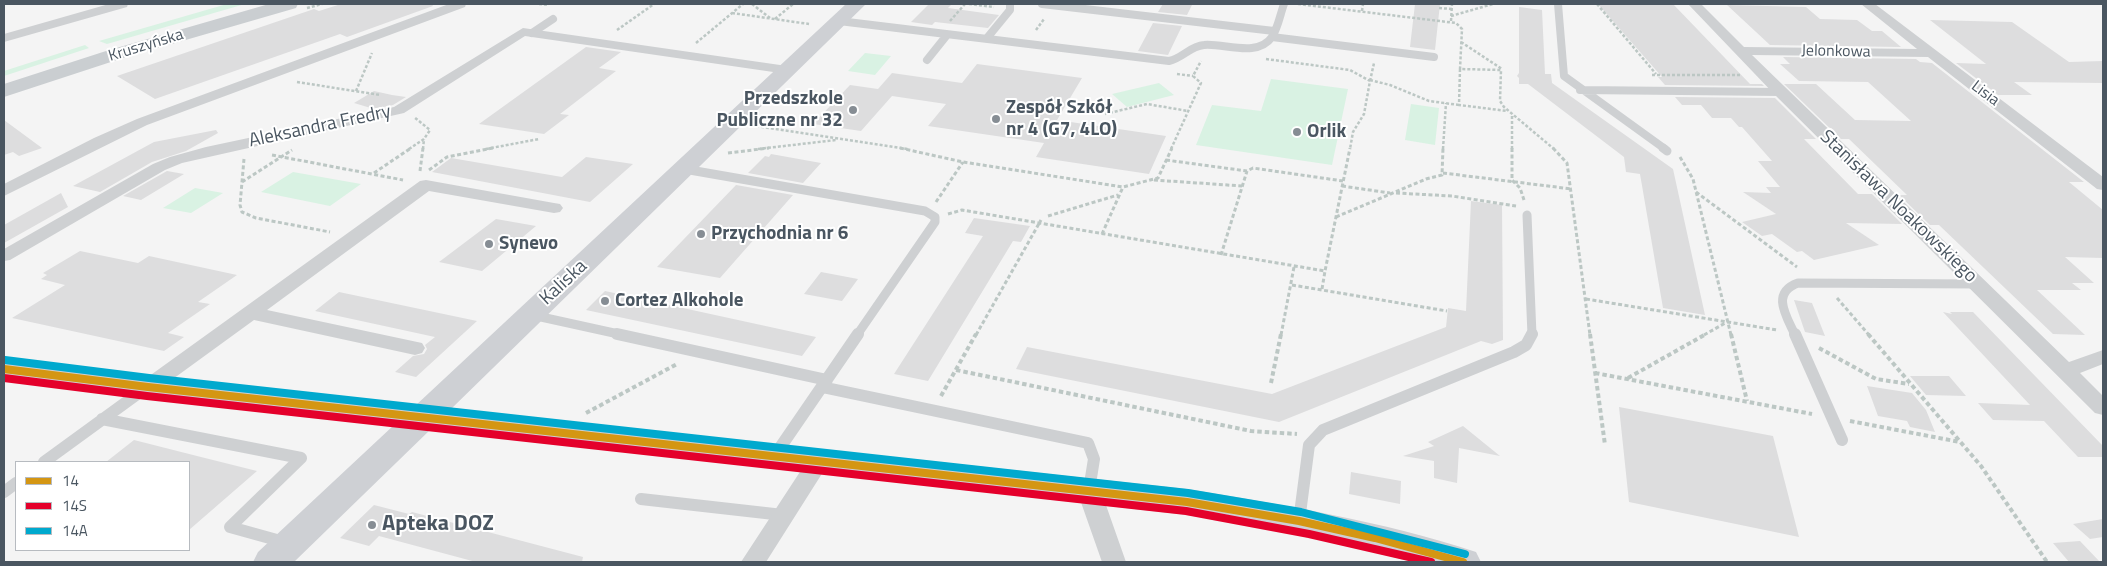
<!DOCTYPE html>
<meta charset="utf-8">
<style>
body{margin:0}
#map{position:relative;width:2107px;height:566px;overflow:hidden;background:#f4f4f4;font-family:"Titillium Web",sans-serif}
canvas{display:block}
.frame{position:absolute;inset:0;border:5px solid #4a5661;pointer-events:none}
.legend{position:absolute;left:15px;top:461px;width:175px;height:90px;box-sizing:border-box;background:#fff;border:1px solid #b7bbc0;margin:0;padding:6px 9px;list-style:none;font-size:15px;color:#4a5661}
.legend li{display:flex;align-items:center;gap:10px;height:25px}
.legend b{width:25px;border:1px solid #b7bbc0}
</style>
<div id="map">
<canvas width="2107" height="566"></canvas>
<div class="frame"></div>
<ul class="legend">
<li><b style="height:6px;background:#d49613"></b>14</li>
<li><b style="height:6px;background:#e4002b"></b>14S</li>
<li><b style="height:6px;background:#00a9ce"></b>14A</li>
</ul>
</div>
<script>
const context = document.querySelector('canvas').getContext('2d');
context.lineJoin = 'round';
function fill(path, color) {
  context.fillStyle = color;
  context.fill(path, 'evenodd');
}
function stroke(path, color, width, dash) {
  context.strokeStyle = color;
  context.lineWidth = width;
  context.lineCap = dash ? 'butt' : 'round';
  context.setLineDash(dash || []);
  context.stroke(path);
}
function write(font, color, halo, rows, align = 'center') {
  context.font = font + ' "Titillium Web",sans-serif';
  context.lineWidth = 4;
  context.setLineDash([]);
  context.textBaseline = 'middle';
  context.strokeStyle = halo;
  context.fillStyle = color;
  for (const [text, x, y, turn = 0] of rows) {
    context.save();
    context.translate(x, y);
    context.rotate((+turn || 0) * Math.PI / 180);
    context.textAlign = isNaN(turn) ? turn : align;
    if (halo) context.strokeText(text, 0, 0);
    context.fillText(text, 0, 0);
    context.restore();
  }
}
fill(new Path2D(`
 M227,4h18l-138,40 -8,-3z
 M85,45l4,3 -85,28v-5z
 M865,53l26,3 -16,19 -27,-4z
 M1271,79l77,10 -16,76 -136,-20 16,-40 49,6z
 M1159,83l15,12 -47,12 -15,-13z
 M1411,104l28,4 -4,37 -30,-5z
 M293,172l68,12 -31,22 -69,-14z
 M195,188l28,5 -32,20 -28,-5z`), '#d9f2e3');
fill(new Path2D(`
 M341,4h91l1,2 -86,31 -7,-3 -185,65 -38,-23 197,-67 5,2z
 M929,4h23l-4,4 51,7 -11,13 -53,-6 -3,3 -21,-3z
 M1163,4h17l12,1 -5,10 -29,-3z
 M1415,4h25l-5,46 -25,-3z
 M1598,4h75l77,80h12l2,2 -99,-1 -7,-8h4z
 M1727,5l79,2 14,12 37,1 15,11h10l19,16 -131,-2z
 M1519,7l23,3 3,64h6l1,9 121,86 32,146 -42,-7 -23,-134 -14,-2 -2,-15 -96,-73h-9v-6l-2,-2 2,-3z
 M1930,20l82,2 57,40 34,-1v22l-89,-1 18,13h-34l-42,-32 30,1z
 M1153,23l29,3 -14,29 -30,-4z
 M586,47l35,5 -22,16 17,3 -56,43 9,1 -25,19 -65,-10z
 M1783,57l133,2 4,3 12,1 152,119h-15l34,28v48l-38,-1 29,26h-22l9,7h-44l48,45 -32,-1 -114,-109h-9l-31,-30h8l-58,-56h-8l-57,-55h32l39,36 56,1 -43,-39 -69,-1 -19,-17h10z
 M977,64l105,14 -25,42 109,16 -17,38 -113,-17 8,-14 -116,-17 18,-22 -54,-8 -31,35 -48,-7 37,-39 28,4 14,-16 70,10z
 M374,91l18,4 14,2 -13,8 -19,4 -20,-6z
 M1675,97l100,1 41,41h-12l54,55h14l30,30 -56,-1 33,22 -65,15 -12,-9 -5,1 -25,-18 -10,2 -20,-14 34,-8 -33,-22 28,1 -5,-6h14l-22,-26h14l-30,-34h-3l-8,-9h-19l-11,-13h-19z
 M4,120l38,28 -23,8 -6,-4 -9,3z
 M216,130l2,3 -32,18 -34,11 -52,30 -27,-6 81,-44z
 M771,154l50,9 -18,20 -55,-10 17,-17 4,1z
 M586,157l47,7 -43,38 -158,-30 19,-14 111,19z
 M167,171l17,3 -43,26 -18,-4z
 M736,185l57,10 -73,83 -63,-11z
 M61,193l7,14 -64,36v-18z
 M1471,201l31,4 1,135 -11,4 -11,-3 -202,81 -263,-53 11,-22 245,47 174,-67 2,-19 18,3z
 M974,218l56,8 -9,16 -8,-1 -85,140 -34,-7 89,-138 -18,-3z
 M496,219l40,7 -54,45 -43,-9z
 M80,251l58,12 11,-7 88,19 -39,27 12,2 -42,29 16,4 -20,14 -152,-33 53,-33 -24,-6 6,-4 -4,-2z
 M821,272l37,7 -16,22 -38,-7z
 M605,291l211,46 -14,19 -216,-46z
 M339,292l138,29 -61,56 -21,-5 18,-16 11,-2 3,-5 -2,-4 10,-8 -120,-26z
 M1794,300l18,3 13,33 -20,-4z
 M1943,312l9,2 -2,-2h23l130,134v11h-25l-34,-36 -51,-1 -15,-17 52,2z
 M1910,376h39l17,20 -40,-1z
 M1867,386l45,7 14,17 9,22 -25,-5 -3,-6 -29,-5z
 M1619,407l154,29 26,101 -170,-35z
 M1463,426l37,30 -41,-8 -2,35 -23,-5v-17l-31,-5 31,-10 -6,-4z
 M134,440l63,16 60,15 -68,59v-68h-83z
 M1351,472l50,9 -1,23 -51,-10z
 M374,505l35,9 3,-2 171,45 -1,5h-106l-97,-26 -10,10 -29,-8z
 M2103,519v18l-13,2 -17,-15z
 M2080,541l20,21h-31l-16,-19z`), '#ddddde');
stroke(new Path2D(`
 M539,4l10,1
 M752,4l18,14
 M969,4l25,3
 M1298,4l158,19 6,6 -2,40 41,1 -1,31 4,6 50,42
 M1597,4l59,70
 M307,8l15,-4
 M1439,8l13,1
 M1362,11l1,-7
 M732,13l77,11
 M1451,16l42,-12
 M775,19l18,-15
 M950,21l15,-17
 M1451,21l1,-17
 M617,30l37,-26
 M1036,30l8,-11
 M1461,42l41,27
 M696,43l47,-39
 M1266,59l84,11 20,11 -6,33 -11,18 -3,17
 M1460,69l-1,36 48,6
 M1177,74l16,2
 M1652,75h89
 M1370,80l20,5 39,16 30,4
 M1370,81l4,-18
 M297,82l83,13
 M356,91l16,-38
 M1105,114l42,-10 41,7
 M1512,116v33
 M756,126l152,23
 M409,149l15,-10 6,-9 -16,-13
 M423,149l1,-10
 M486,149l53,-10
 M758,149l78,-9
 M1171,149l30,-66 -8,-7 8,-15
 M1443,149l3,-46`), '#bcc7c4', 2.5, [3, 2]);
stroke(new Path2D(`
 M900,148l63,14 160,25 35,-9 14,-30
 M1512,148v32l8,8 4,12
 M1553,148l14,15 23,172
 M728,153l41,-5
 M272,155l131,25
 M1680,157l13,22 38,156
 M244,159l-4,46 2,7 14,6 74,14
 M1166,160l81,11 6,-3 90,13
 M429,170l18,-13 46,-9
 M420,171l3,-23
 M374,173l37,-25
 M1443,173l129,16
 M1154,180l88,6
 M242,182l50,-32
 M1342,186l48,7
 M1696,192l101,75
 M1396,193l56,3 64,10
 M936,202l27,-40
 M948,214l14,-4 363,61 25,-123
 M1048,216l70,-21
 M1336,217l90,-38 16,-4 1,-27
 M1102,234l21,-47
 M1221,255l26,-84
 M1292,285l155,26
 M1322,289l3,-18
 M1837,298l32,37
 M1586,299l191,31
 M976,335l65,-115
 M1281,335l13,-68
 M1704,335l23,-13`), '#bcc7c4', 3, [4, 2.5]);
stroke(new Path2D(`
 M1590,334l15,111
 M1731,334l16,67
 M1868,334l113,132 66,96
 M1819,348l57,31 33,5
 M956,370l295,61 46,3
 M1595,373l217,41
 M1628,378l78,-44
 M1271,383l10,-49
 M941,396l35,-62
 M586,413l91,-49
 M1850,421l110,21`), '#bcc7c4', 4, [4.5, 3]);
stroke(new Path2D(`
 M1042,4l232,27
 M1558,4l6,72 101,73
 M839,21l330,40c14,-3 21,-15 35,-16 21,-2 53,13 68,-8 6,-9 8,-22 12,-33
 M532,33l21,-14
 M1272,37l162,20
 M987,38l23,-28v-6
 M927,60l20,-25
 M1580,90l200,2`), '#ced0d2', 8);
stroke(new Path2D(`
 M1663,148l4,3
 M684,169l241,42 10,6v5l-78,113
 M1527,215l5,120
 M532,315l91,20
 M1795,335c-8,-18 -25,-42 3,-52l179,1`), '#ced0d2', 9);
stroke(new Path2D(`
 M617,334l210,46
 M1795,334l47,106
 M822,387l266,56 6,16 -5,31
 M102,419l199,39 -71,69 54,15
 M775,455l83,-121
 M44,462l103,-75
 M4,492l12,-9
 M641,499l142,16
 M1299,521l10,-76 14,-15 191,-78 12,-7 6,-11`), '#ced0d2', 12);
fill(new Path2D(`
 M109,4h19l-1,3 -123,35v-8z
 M449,4h17l-1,3 -318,118 -143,71v-12l90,-46 43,-19z
 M1688,4h13l43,43 173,2 -56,-45h14l228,173v13l-6,-1 -169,-132 -176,-2 317,307 34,-12v14l-23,9 23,23v19l-8,-2 -320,-318z
 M523,28l264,38 5,1 2,3 -2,3 -5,1 -262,-38 -121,77 -222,50 -17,7 -155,90 -6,1v-12l149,-85 17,-7 36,-10 188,-40z
 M426,180l128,23 6,1 3,4 -3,4 -6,1 -125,-22 -162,119 155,33 3,5 -3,5 -7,2 -161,-35 -99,72 -7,2 -7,-2 -3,-5 3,-5 279,-201z
 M819,453l8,2 3,6 -64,101h-25l70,-107z
 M1089,482l8,3 4,6 25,71h-24l-25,-71 4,-6z`), '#ced0d2');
fill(new Path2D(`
 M846,4h20l-415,405 736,80c97,16 195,32 289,63l5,10h-68l-114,-28 -112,-19 -756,-86 -137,133h-41l5,-10 136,-127 -390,-46v-20l411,47z`), '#ced0d4');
fill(new Path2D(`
 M269,4h29l-2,4 -176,51 -116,38v-13l102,-33z`), '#caced1');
stroke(new Path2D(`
 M4,369l144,18 1039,115 112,19 76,17 88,24`), '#d49613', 8);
stroke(new Path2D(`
 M4,378l143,18 1039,115 123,23 122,28`), '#e4002b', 8);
stroke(new Path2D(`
 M5,360l144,18 1039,115 113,19 164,42`), '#00a9ce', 8);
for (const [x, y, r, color] of [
 [853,110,5,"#868d94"],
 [996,119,5,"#868d94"],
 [1297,132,5,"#868d94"],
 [701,234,5,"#868d94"],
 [489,244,5,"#868d94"],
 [605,301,5,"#868d94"],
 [372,525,5,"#868d94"]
]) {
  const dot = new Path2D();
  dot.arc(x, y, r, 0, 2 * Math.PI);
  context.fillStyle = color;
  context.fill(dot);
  stroke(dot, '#fff', 2);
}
write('16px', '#4a5661', '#fff', [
 ["Kruszyńska",146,46,-17],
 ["Jelonkowa",1836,52,1],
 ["Lisia",1985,94,37]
]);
write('bold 19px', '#4a5661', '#fff', [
 ["Przedszkole",843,99,"right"],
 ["Publiczne nr 32",843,121,"right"],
 ["Zespół Szkół",1006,108],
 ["nr 4 (G7, 4LO)",1006,130],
 ["Orlik",1307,132],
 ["Przychodnia nr 6",711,234],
 ["Synevo",499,244],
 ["Cortez Alkohole",615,301]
], 'left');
write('19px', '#4a5661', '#fff', [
 ["Aleksandra Fredry",320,127,-12],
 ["Stanisława Noakowskiego",1898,207,44],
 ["Kaliska",564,283,-43]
]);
write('bold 22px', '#4a5661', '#fff', [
 ["Apteka DOZ",382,525]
], 'left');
</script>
